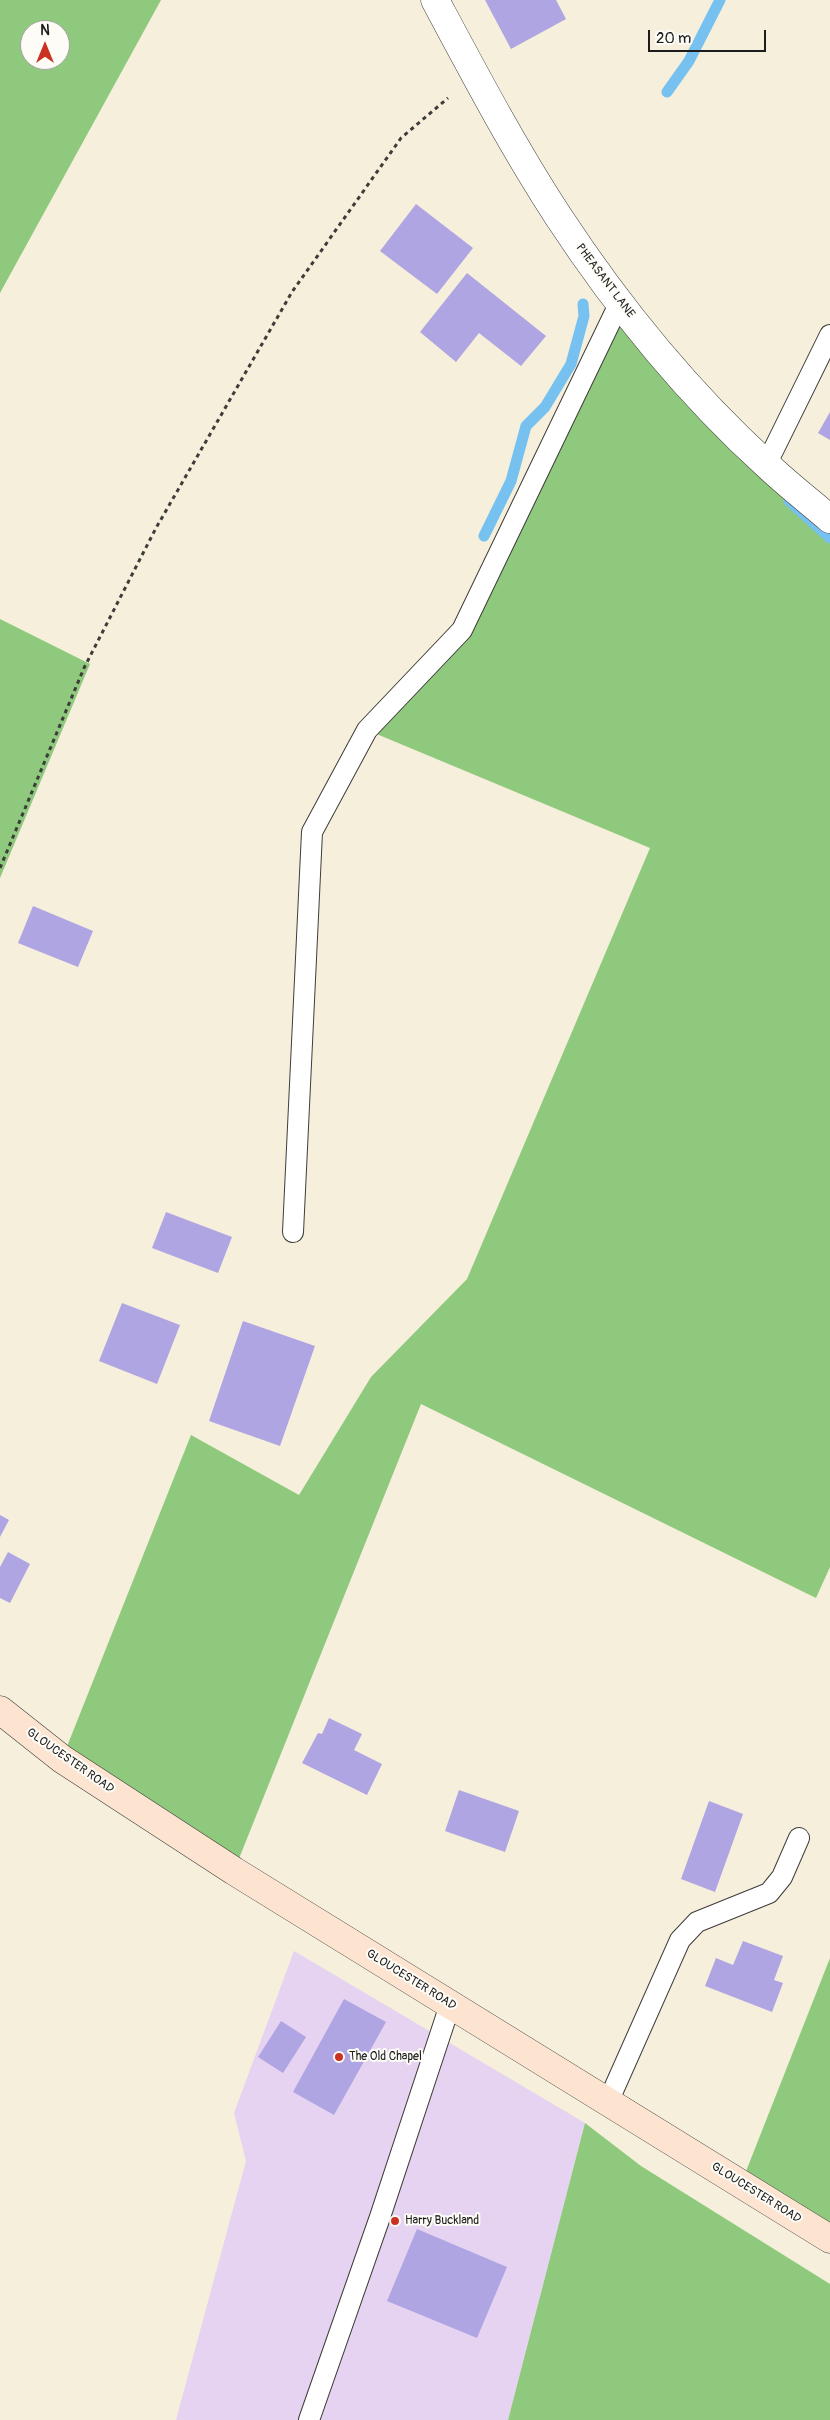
<!DOCTYPE html>
<style>
body{margin:0}
#map{position:relative;width:830px;height:2420px;overflow:hidden;background:#f5efdc;font-family:Pangolin,sans-serif}
canvas{display:block}
.north{position:absolute;left:20px;top:20px;width:50px;height:50px;box-sizing:border-box;background:#fdfcf7;border:1px solid #a3a29f;border-radius:50%;rotate:0deg;font-size:14px;font-weight:700;line-height:20px;text-align:center;color:#1c1c1c}
.north::after{content:'';display:block;margin:auto;width:18px;height:22px;background:#c8321e;clip-path:polygon(50% 0,100% 100%,50% 72%,0 100%)}
.scale{position:absolute;left:648px;top:30px;width:118px;height:22px;box-sizing:border-box;border:2px solid #1c1c1c;border-top:0;padding-left:6px;font-size:15px;line-height:18px;white-space:nowrap;color:#1c1c1c;-webkit-text-stroke:4px #fdfcf7;paint-order:stroke}
</style>
<div id="map">
<canvas width="830" height="2420"></canvas>
<div class="north">N</div>
<div class="scale">20 m</div>
</div>
<script>
const context = document.querySelector('canvas').getContext('2d');
context.lineJoin = 'round';
function fill(path, color) {
  context.fillStyle = color;
  context.fill(path, 'evenodd');
}
function stroke(path, color, width, dash) {
  context.strokeStyle = color;
  context.lineWidth = width;
  context.lineCap = dash ? 'butt' : 'round';
  context.setLineDash(dash || []);
  context.stroke(path);
}
function write(font, color, halo, rows, align = 'center') {
  context.font = font + ' Pangolin,sans-serif';
  context.lineWidth = 4;
  context.setLineDash([]);
  context.textBaseline = 'middle';
  context.strokeStyle = halo;
  context.fillStyle = color;
  for (const [text, x, y, turn = 0] of rows) {
    context.save();
    context.translate(x, y);
    context.rotate((+turn || 0) * Math.PI / 180);
    context.textAlign = isNaN(turn) ? turn : align;
    if (halo) context.strokeText(text, 0, 0);
    context.fillText(text, 0, 0);
    context.restore();
  }
}
fill(new Path2D(`
 M294,1951l291,172 -77,297h-332l70,-259 -12,-48z`), '#e5d3f1');
fill(new Path2D(`
 M0,0h161l-161,293zM30,30h30v30h-30z
 M620,302l210,217v1048l-14,31 -395,-194 -187,467 -172,-112 129,-324 108,60 72,-118 96,-98 183,-431 -283,-118 95,-100z
 M0,619l90,45 -90,214z
 M830,1958v281l-89,-55z
 M585,2123l56,43 189,118v136h-322z`), '#8fc97d');
stroke(new Path2D(`
 M667,92l22,-31 31,-61
 M789,501l41,37
 M484,536l27,-55 15,-55 19,-19 26,-43 13,-48 -1,-12`), '#76c1ef', 11);
fill(new Path2D(`
 M485,0h71l10,19 -55,30z
 M416,204l57,44 -36,46 -57,-43z
 M467,273l79,63 -25,30 -42,-33 -23,29 -36,-30z
 M830,412v28l-12,-7z
 M33,906l60,25 -15,36 -60,-24z
 M166,1212l66,25 -14,36 -66,-25z
 M122,1303l58,22 -23,59 -58,-23z
 M243,1321l72,25 -35,100 -71,-25z
 M0,1515l9,5 -9,17z
 M8,1552l22,12 -20,39 -10,-5v-31z
 M329,1718l33,16 -8,16 28,14 -15,31 -65,-32 16,-30 4,1z
 M459,1790l60,21 -14,41 -60,-21z
 M709,1801l34,13 -28,78 -34,-13z
 M743,1941l40,15 -9,24 9,3 -11,29 -67,-26 11,-28 17,7z
 M344,1999l42,23 -52,93 -41,-23z
 M281,2021l25,16 -23,36 -25,-16z
 M417,2229l90,38 -30,71 -90,-37z`), '#afa5e3');
const service = new Path2D(`
 M766,465l64,-130
 M293,1232l19,-400 55,-102 95,-100 158,-328
 M608,2102l72,-162 17,-18 72,-29 13,-16 17,-39
 M309,2420l71,-203 70,-212`);
const minor = new Path2D(`
 M435,0c39,73 78,147 123,216 59,90 130,177 209,249 20,19 42,36 63,54`);
const secondary = new Path2D(`
 M0,1710l62,49 172,112 596,368`);
stroke(service, '#3d3c39', 22);
stroke(minor, '#3d3c39', 29);
stroke(secondary, '#3d3c39', 29);
stroke(new Path2D(`
 M0,868l84,-200 72,-140 136,-236 109,-154 47,-40`), '#3d3c39', 3, [4, 4]);
stroke(service, '#fff', 20);
stroke(minor, '#fff', 28);
stroke(secondary, '#fde4d0', 28);
for (const [x, y, r, color] of [
 [339,2057,5,"#c8321e"],
 [395,2221,5,"#c8321e"]
]) {
  const dot = new Path2D();
  dot.arc(x, y, r, 0, 2 * Math.PI);
  context.fillStyle = color;
  context.fill(dot);
  stroke(dot, '#fdfcf7', 2);
}
write('12px', '#1c1c1c', '#fdfcf7', [
 ["PHEASANT LANE",605,281,53],
 ["GLOUCESTER ROAD",70,1761,35],
 ["GLOUCESTER ROAD",411,1980,32],
 ["GLOUCESTER ROAD",756,2193,32]
]);
write('12px', '#1c1c1c', '#fdfcf7', [
 ["The Old Chapel",349,2057],
 ["Harry Buckland",405,2221]
], 'left');
</script>
